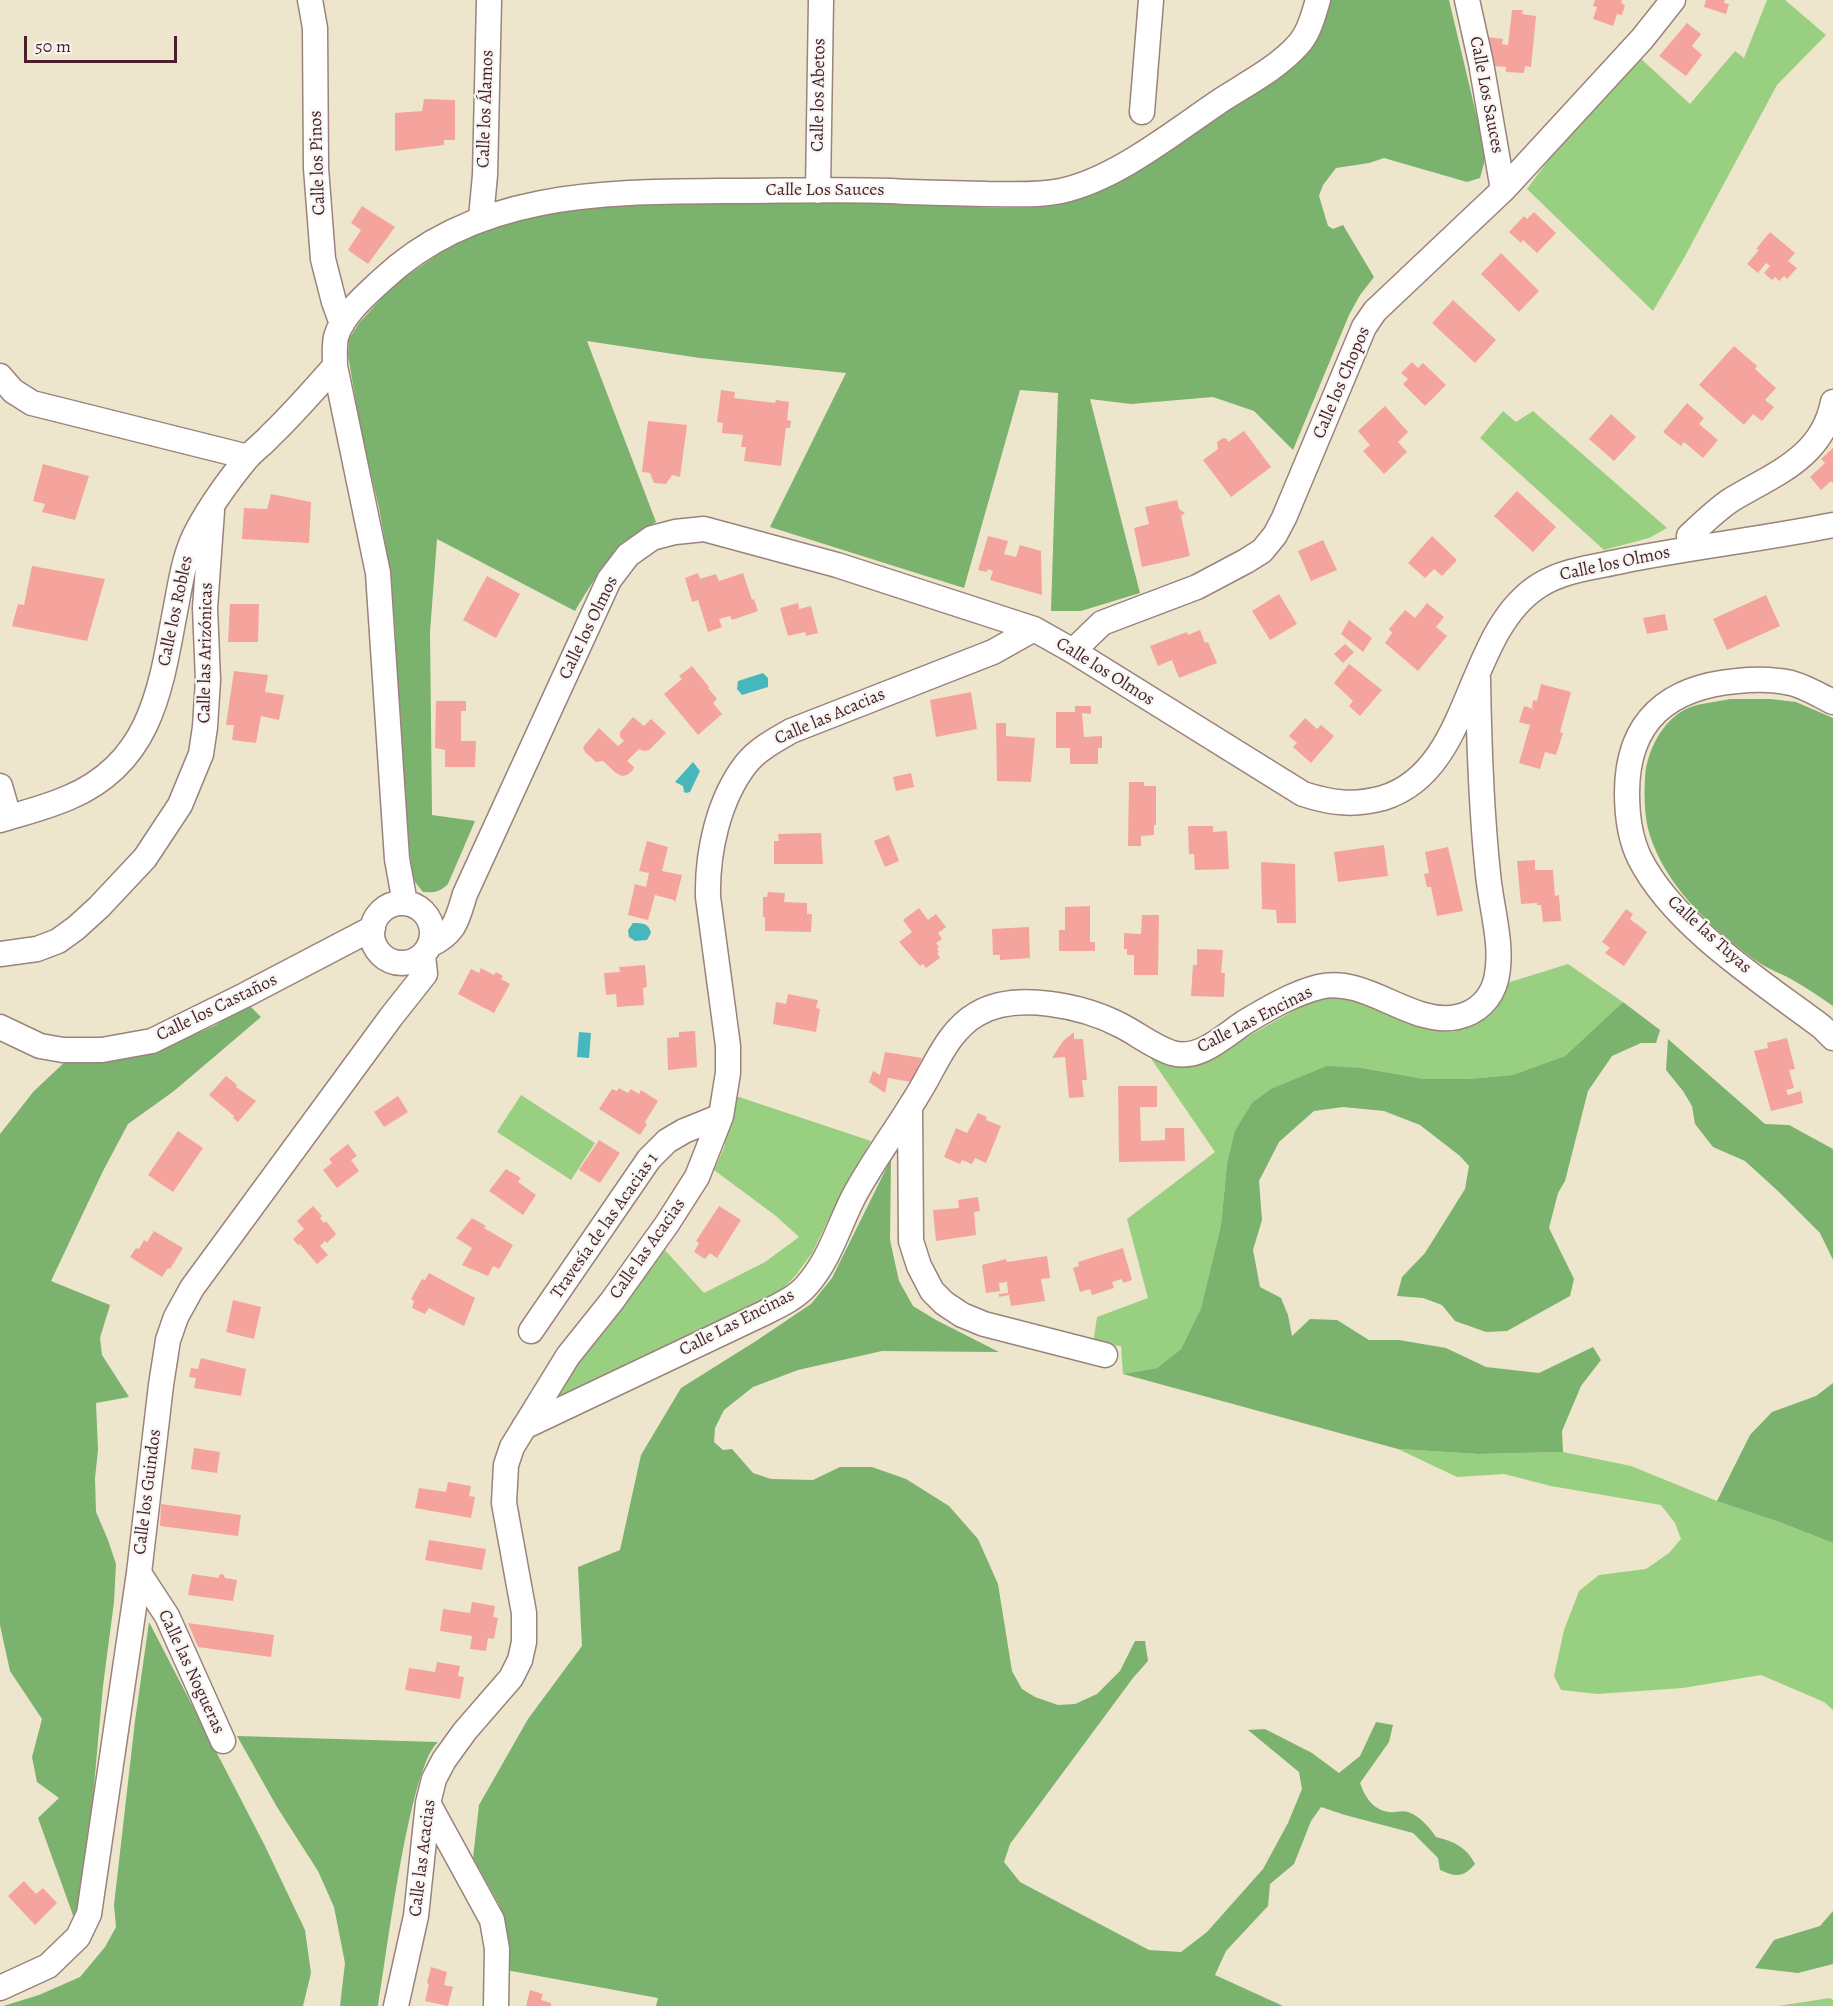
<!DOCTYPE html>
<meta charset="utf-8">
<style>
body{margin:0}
#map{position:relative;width:1833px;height:2006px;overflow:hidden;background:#ede6cc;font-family:Alegreya,serif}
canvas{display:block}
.scale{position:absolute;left:24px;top:36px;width:153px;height:27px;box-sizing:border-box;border:3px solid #4a1f2b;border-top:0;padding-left:8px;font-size:18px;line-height:21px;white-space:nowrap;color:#4a1f2b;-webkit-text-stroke:4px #f6f6f2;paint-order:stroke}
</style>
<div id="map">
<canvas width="1833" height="2006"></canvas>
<div class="scale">50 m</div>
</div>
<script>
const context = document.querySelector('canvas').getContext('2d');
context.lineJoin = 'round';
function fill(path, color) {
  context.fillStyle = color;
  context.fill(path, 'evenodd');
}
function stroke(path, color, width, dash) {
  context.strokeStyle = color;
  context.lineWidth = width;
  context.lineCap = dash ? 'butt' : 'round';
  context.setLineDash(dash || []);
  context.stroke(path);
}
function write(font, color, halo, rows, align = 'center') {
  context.font = font + ' Alegreya,serif';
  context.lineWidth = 4.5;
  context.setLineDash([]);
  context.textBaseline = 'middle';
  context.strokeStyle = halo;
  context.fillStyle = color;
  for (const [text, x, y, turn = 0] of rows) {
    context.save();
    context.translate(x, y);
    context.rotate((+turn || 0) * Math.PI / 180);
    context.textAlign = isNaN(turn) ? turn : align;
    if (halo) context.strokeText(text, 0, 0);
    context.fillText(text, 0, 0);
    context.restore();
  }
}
fill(new Path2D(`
 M1767,0h18l41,35 -49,50 -93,173 -31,53 -126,-122 29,-39 83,-93 51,47 45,-53 9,7z
 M1503,411l13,11 17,-11 134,117 -18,10 -45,12 -124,-112z
 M1568,964l55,38 -58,54 -53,19 -43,4h-44l-63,-11 -135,96 -6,61 -20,83 -20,41 -24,19 -34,6 -2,-28 -28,-2 4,-27 51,-19 -21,-79 88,-67 -65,-95 32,8h15l105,-59 25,-9 22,1 79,31 25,3 28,-11 16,-13 10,-25z
 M521,1095l74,48 -24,37 -74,-48z
 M736,1096l135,45 -34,61 -25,51 -16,22 -21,22 -213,99 -7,1 -1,-6 110,-142 40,44 61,-31 34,-25 -23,-21 -62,-46 10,-22z
 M1398,1449l80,5 85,-2 68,14 86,35 62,21 54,21v167l-9,-8 -63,-27 -78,13 -86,6 -36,-4 -7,-14 10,-46 15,-39 20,-16 47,-6 23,-16 12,-14 -6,-16 -14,-18 -110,-19 -47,-12 -47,3z
 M1830,1998l3,2v6h-55z`), '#99cf80');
fill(new Path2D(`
 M1329,0h120l35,147v16l-4,15 -13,4 -83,-24 -15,5 -33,5 -13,17 -4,11 9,30 5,3 10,-4 31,52 -14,18 -11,20 -56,135 -39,-39 -41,-14 -82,7 -41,-5 50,194 -59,18h-30l7,-218 -38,-3 -56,198 -194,-61 76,-154 -146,-15 -113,-17 69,181c-40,24 -58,50 -81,89l-138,-72 -7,93 2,183 43,6 -27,63c-8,8 -14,9 -25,8l-8,-10 -3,-9 -11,-105 -6,-142 -5,-56 -11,-62 -18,-76 -13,-77 1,-16 10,-16 36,-39 58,-40 34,-17 34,-9 46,-7 47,-7 171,-4 218,8 39,-1 17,-2 28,-9 21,-11 160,-100 19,-14z
 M1730,699h41l25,3 37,16v288c-14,-10 -28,-19 -42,-27 -11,-6 -23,-10 -33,-17 -42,-30 -86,-69 -105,-118 -9,-21 -9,-45 -8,-67 2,-26 17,-56 41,-68 12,-6 31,-7 44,-10z
 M1623,1002l37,28 -4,13h-15l-29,13 -24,35 -23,90 -7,12 -9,35 25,51 -4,17 -63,35 -21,1 -31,-11 -13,-16 -19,-7 -26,-2 5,-19 23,-24 40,-64 4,-23 -9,-10 -40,-31 -36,-14 -41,-4 -29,4 -35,31 -20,39 3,39 -9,30 7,37 21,11 7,17 4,21 18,-17 27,1 32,20h30l47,8 40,19 53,6 54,-26 8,13 -20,26 -19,45 1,21 -85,2 -80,-5 -275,-75 34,-6 24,-19 20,-41 20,-83 6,-61 8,-33 17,-28 19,-14 56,-23 35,2 63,11h44l43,-4 53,-19z
 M249,1005l12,12 -87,74 -46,33 -25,47 -52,110 59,24 -10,33 2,17 27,42 -33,6 2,47 -3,28 1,34 12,28 8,24 -2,38 -11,84 -12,133 -11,86 -6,13 -36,-100 21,-20 -22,-16 -5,-25 10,-38 -32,-48 -10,-46v-491l34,-43 32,-30 110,-19 38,-16z
 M1668,1039l97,85 24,1 44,24v111l-13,-27 -41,-41 -34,-31 -32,-14 -18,-23 -3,-18 -9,-15 -17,-21z
 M891,1159l-1,81 9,41 14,25 23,14 63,32 -117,-1 -84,19 -45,17 -29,23 -9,18 -1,14 9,8 9,-1 21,24 18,6 42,1 27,-13h32l34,12 43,27 29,33 20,45 14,87 10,18 13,8 23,8 17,-1 22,-10 23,-23 15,-30h10l3,20 -15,17 -123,166 -6,18 16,20 129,68 32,2 26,-20 56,-63 25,-46 14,-34 -3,-17 -51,-42 17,-1 47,24 27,20 21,-17 16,-34 17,3 -4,17 -29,41c5,14 13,27 29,29 6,1 13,-2 19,0 13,5 21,15 28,25 18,4 31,11 39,27 -12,14 -19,13 -35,6l-2,-12 -25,-25 -68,-18 -24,-8 -10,14 -17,43 -24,20 -2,22 -42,45 -11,24 68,31h-627l2,-8 -152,-28 2,-35 -8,-29 -27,-48 6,-53 49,-86 54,-73 -4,-79 42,-17 21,-95 40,-67 75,-47 55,-37 21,-26z
 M1833,1383v160l-54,-21 -62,-21 33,-66 22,-23 44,-16z
 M149,1622l115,222 41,86 6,43 -8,33h-300l36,-11 41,-18 25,-30 11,-20 -2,-22 21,-184z
 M237,1736l201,6c-29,24 -52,218 -60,264h-38l5,-43 -11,-56 -16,-36 -41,-64z
 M1833,1911v53l-35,9 -43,-5 19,-28 46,-14z`), '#7ab26e');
fill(new Path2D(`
 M763,673l5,5v9l-26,8 -5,-6 1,-8z
 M693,762l7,9 -10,21 -4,1 -2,-1 -1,-6 -8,-4z
 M633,923c9,0 16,0 18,10l-4,7 -12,1 -6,-4 -1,-7z
 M579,1032l12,1 -2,25 -12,-1z`), '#47b7be');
fill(new Path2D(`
 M1595,0h27l-1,3 4,2 -3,10 -5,-1 -4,12 -20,-7 4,-12 -4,-1z
 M1706,0h19l-1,3 5,1 -3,10 -22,-7z
 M1512,10h11l-1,4 14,2 -5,51 -6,-1 -1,7 -18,-1v-5l-13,-1 -6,-29 16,2 -1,5 6,1z
 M1687,23l14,11 -9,12 10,9 -16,21 -27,-20z
 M424,99l31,1v40h-11v5l-49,6v-38l27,-2z
 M362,206l33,21 -27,37 -20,-14 13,-20 -10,-7z
 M1534,212l22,21 -19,20 -14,-13 -2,3 -12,-11 15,-16 3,3z
 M1770,232l25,21 -7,8 9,7 -10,11 -3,-3 -5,5 -4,-4 -3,3 -8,-7 6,-7 -4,-3 -8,10 -11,-9 12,-14 -3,-1z
 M1501,253l38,38 -20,21 -38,-38z
 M1453,300l43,40 -21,23 -43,-40z
 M1734,346l23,20 -2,3 21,19 -11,12 9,7 -12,14 -9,-7 -9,11 -45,-40z
 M1412,362l6,6 5,-5 23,22 -21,21 -22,-22 5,-5 -7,-6z
 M721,390l14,2 -1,6 41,5 1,-3 13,2 -2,18 4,1 -1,7h-4l-5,38 -37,-5 2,-14h-5l2,-12 -21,-2 1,-10 -6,-1z
 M1687,403l17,15 -5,6 19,16 -15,18 -19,-16 -3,4 -18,-14z
 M1385,406l23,26 -10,10 9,10 -23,22 -21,-23 7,-6 -12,-14z
 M1611,414l25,23 -22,24 -25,-22z
 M648,421l39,4 -7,52 -8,-2 -6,9 -12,-1 -4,-10 -8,-1z
 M1244,431l27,36 -40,30 -28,-37 15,-11 -1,-7 6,-4 4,1 1,3z
 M1833,448v35l-2,-2 -10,9 -11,-13 15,-14 -4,-4z
 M43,464l46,12 -14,44 -33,-8 3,-8 -12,-3z
 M1517,491l39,36 -23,25 -39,-36z
 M271,494l40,8 -2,41 -67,-4 2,-31 23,1z
 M1177,500l2,9 6,4 -4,3 9,40 -48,11 -8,-39 15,-4 -4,-17z
 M988,536l20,5 -4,13 12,3 4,-12 21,6 1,44 -52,-15 3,-9 -5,-2 -1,3 -9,-2z
 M1432,536l25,24 -15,16 -8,-7 -9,9 -17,-15z
 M1323,540l14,30 -26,11 -13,-30z
 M32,566l73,13 -18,62 -75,-15 6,-22 6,1z
 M698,573l2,6 16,-5 3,7 24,-8 9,27 2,-1 4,12 -26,9 -2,-4 -11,3 3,8 -14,5 -10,-32 -6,2 -7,-24z
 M487,576l33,18 -24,44 -33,-18z
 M1279,594l18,30 -27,16 -18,-29z
 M1766,595l14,31 -53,24 -14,-31z
 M798,603l1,6 12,-3 7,27 -12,3 -1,-4 -17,4 -8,-28z
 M1427,603l17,14 -8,10 11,9 -29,35 -33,-28 7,-10 -3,-4 16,-19 10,8z
 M230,604h29l-1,38h-30z
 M1665,614l3,16 -21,4 -4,-16z
 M1349,620l23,18 -9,14 -22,-18z
 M1200,630l5,13 3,-1 9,21 -38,15 -7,-18 -14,6 -8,-20 37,-14 1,3z
 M1345,644l9,8 -11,11 -9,-9z
 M1349,664l33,26 -22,26 -11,-10 4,-5 -19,-18z
 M692,666l17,21 -1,1 9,11 -4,4 9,11 -24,21 -34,-41 18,-15 -3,-3z
 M234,671l34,4 -3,17 19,3 -5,25 -18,-4 -5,27 -24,-3 2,-15h-8z
 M1541,684l30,8 -11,40 3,1 -7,22 -11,-3 -5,17 -21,-6 11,-38 -11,-3 5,-16 10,3 -2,-2 1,-7 4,1z
 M971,692l6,37 -41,8 -6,-37z
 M436,701h30v10h-5v30h15l-1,26h-30v-17l-10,-2z
 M1075,706h16v8l-9,-1 2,24 18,-1v12h-4v16h-28v-16h-14v-36h19z
 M633,717l11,9 7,-7 15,14 -17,17 -5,1 -5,-2 -12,12 7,6 -1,3 -6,5 -5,1 -6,-3 -13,-12 -7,1 -11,-10 -2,-5 16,-19 19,18 6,-5 -4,-4v-5z
 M1305,718l12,11 4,-4 13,11 -23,27 -18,-16 4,-4 -8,-7z
 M996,723h10v13l29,2 -4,44 -34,-1z
 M911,773l3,14 -18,4 -3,-14z
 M1129,782h15v4h12v39h-2v10l-13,1v10h-13z
 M1188,826h25v6l14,-1 2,38 -34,1 -1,-16h-5z
 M821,833l2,31h-49v-23h5l-1,-7z
 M889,835l10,26 -14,6 -11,-26z
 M647,841l21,6 -6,24 20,4 -7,28 -1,-3 -19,-5 -7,25 -20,-5 7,-31 11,3 3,-14 -10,-2z
 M1384,845l4,31 -50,6 -4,-30z
 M1448,847l15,64 -26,5 -6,-29h-4l-3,-13 5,-1 -4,-21z
 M1535,860v10h18l2,26 4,-1 2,26 -18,1 -2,-17h-4v-2l-16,1 -4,-43z
 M1261,862l34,2 1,59h-19l-1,-13 -14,-1z
 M768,892l17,1 -1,9 23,1v11h5l-1,18 -46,-1v-14h-2v-20h4z
 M1090,906v36h5v9h-36v-21h6v-23z
 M919,908l9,12 8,-6 10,13 -8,6 4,6 -6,4 3,4 -2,2 2,3 -2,1 3,5 -14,10 -3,-4 -3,2 -21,-24 13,-10 -9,-12z
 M1626,909l7,5 -3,5 17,13 -23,34 -19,-13 5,-5 -8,-6z
 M1142,915h17l-1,60h-24v-20h-7v-6h-3v-16l17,1z
 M1029,927l1,31 -30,2v-5h-7l-1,-26z
 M1197,949l26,1 -2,23h4l-1,24 -33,-1 2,-31h4z
 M645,965l2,22 -4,1 1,17 -27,2 -1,-13 -10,1 -2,-22 16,-1 -1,-5z
 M481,968l13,7 2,-3 7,4 -2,3 9,5 -16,29 -36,-19 13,-25 8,4z
 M788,994l30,6 -2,8 4,1 -4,23 -43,-8 3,-22 10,2z
 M695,1031l2,36 -29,3 -1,-32 12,-1v-5z
 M1074,1032v7h9l4,41h-5l2,17 -15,1 -4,-41 -13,1 11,-17z
 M1787,1038l8,31 -6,1 5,18 -8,2 2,5 13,-4 2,12 -32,8 -17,-60 14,-3 -1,-5z
 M885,1052l37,6 -11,24 -23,-4 -3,15 -16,-11 4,-11 7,4z
 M226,1076l11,9 -1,2 20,14 -18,21 -5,-4 1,-2 -25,-21z
 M1118,1086h39v21h-17l1,34 24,-1v-12h19l1,33 -66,1z
 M619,1088l9,5 3,-4 8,5 2,-4 17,11 -13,21 2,2 -7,11 -41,-26 13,-20 5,2z
 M398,1096l10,16 -24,15 -10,-15z
 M978,1113l9,4 -1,3 15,6 -15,37 -11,-5 -3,6 -10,-4 -2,4 -16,-7 12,-29 11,5z
 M178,1131l25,17 -30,44 -25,-17z
 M599,1140l21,13 -20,30 -21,-13z
 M348,1144l9,12 -6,4 8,11 -22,17 -14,-18 9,-7 -3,-4z
 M506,1169l15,9 -3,4 18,13 -13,20 -34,-24z
 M978,1197l2,14 -6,1 2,23 -40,6 -3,-31 26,-2 -1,-8z
 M313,1206l9,10 -2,2 4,5 2,-2 10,13 -9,9 -2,-2 -5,5 8,9 -11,9 -17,-20 -2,1 -5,-6 11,-10 -7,-8z
 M719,1206l22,14 -24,38 -7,-5 -5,6 -11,-7 5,-9 -3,-2z
 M472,1218l14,8 -2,2 29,17 -14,24 -6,-3 -5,10 -26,-11 10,-17 -16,-10z
 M154,1231l29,17 -13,21 -2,-1 -6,9 -32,-20 6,-9 3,1 5,-9 3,2z
 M1123,1248l9,32 -9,3 -1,-4 -10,3 2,6 -22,7 -2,-6 -10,3 -7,-24 6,-2 -1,-4z
 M1047,1256l3,22 -9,1 4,22 -34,5 -2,-11 -10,2v-3l9,-1 -1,-11 -8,1 1,8 -14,2 -4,-28 24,-6 1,3z
 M429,1273l46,25 -11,28 -35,-18 -4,6 -13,-6 2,-7 -3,-2 11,-20 3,1z
 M233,1300l28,7 -7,32 -28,-7z
 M201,1358l45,11 -5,27 -47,-8 2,-10 -7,-1 2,-9 7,1z
 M194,1448l26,4 -3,21 -26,-4z
 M448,1482l23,4 -2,10 6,1 -4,21 -56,-10 4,-20 27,4z
 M161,1504l80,11 -3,21 -78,-10z
 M429,1540l57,9 -4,21 -57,-10z
 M192,1574l27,4v-3l4,-1 2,4 12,2 -4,21 -45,-6z
 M472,1602l23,4 -2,11 5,1 -4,21 -6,-1 -2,13 -16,-2 2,-13 -32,-5 3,-22 27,4z
 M188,1623l86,12 -3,22 -73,-10z
 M437,1662l23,4 -2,10 6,1 -4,22 -55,-9 4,-22 26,4z
 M24,1881l12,13 7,-6 14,15 -22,22 -27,-29z
 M431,1967l16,5 -3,13 9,2 -5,19 -23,-5 4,-17 -2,-1z
 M530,1990l13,4 -2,6 10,3v3h-25z`), '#f5a49d');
const minor = new Path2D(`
 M310,0l5,28 1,140 7,91 11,43 8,22
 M1467,0l14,63 22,127
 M1142,112l9,-112
 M818,191l3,-191
 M481,218l4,-43 4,-175
 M0,376l13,15 19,12 216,54
 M1690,548l-1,-12c13,-12 27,-26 42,-36 43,-26 91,-42 102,-98
 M1073,651l29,-28 95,-36 49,-26 16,-10 13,-16 9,-17 80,-191 11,-16 128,-121 139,-151 31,-39
 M1833,702c-14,-7 -27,-15 -42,-19 -17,-4 -36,-4 -54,-2 -68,6 -110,39 -110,112 0,21 3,46 13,66 34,67 122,123 182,168l11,11
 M0,786l9,31
 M0,820c23,-7 48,-13 70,-23 79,-34 90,-104 104,-180 6,-29 9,-61 24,-88 13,-24 31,-49 49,-71 7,-8 16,-14 23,-22 23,-22 44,-46 65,-70
 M372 933a30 30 0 1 1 60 0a30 30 0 1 1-60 0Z
 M405,903l-8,-44 -19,-286 -43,-207c0,-9 -1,-20 1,-29 6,-22 30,-42 46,-57 95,-90 226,-88 349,-89 53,0 106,-2 159,0 32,2 65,2 97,3 25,0 49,2 74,-3 56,-12 114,-60 162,-92 25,-16 54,-31 74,-53 12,-12 16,-30 21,-46
 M430,945c26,-13 27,-25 35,-51l144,-314 19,-25 24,-17 23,-6 29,-3 133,36 197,64 39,22 230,143c28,9 51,12 80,4 91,-28 81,-166 157,-213 24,-15 55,-18 82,-24 70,-14 141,-22 211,-36
 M0,954l37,-5 21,-8 18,-13 23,-21 46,-49 35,-53 21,-51 4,-27 3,-47 -3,-72 7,-97
 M0,1027l40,19 23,4h39l50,-9 93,-46 128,-67
 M910,1109l1,132 8,25 13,25 12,12 18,12 22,9 121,31
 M531,1331l118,-172 18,-18 17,-10 37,-15
 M524,1427l236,-112c16,-8 35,-16 47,-30 23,-26 32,-60 47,-89 20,-37 46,-71 67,-107 16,-27 28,-59 56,-75 39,-23 107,-8 145,12 17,9 32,21 50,27 27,8 52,-17 73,-31 22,-13 49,-29 74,-35 47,-12 93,40 138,30 20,-4 34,-18 39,-37 8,-34 -5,-72 -8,-106 -7,-65 -9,-130 -10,-195
 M139,1573l28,43 56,125
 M428,1803l64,117 5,29 -1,57
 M0,1988l48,-22 30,-29 11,-23 50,-341 22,-188 7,-45 8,-23 16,-29 199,-271 34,-43 -2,-18
 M396,2006l20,-90 12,-113 6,-24 10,-19 21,-29 46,-53 9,-18 4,-18v-29l-20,-110 2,-38 6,-18 56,-91 44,-55 55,-77 30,-47 24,-61 7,-43v-27l-20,-149c-1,-44 10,-97 38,-133 11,-14 29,-24 45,-33l202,-79 41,-23`);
stroke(minor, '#9c827c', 27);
stroke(minor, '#fff', 24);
write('18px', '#4a1f2b', '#f6f6f2', [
 ["Calle los Abetos",819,95,-89],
 ["Calle Los Sauces",1486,95,79],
 ["Calle los Álamos",486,109,-88],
 ["Calle los Pinos",318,163,-92],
 ["Calle Los Sauces",825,191],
 ["Calle los Chopos",1342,383,-67],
 ["Calle los Olmos",1615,564,-12],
 ["Calle los Robles",176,611,-78],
 ["Calle los Olmos",589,628,-64],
 ["Calle las Arizónicas",206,653,-89],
 ["Calle los Olmos",1105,672,32],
 ["Calle las Acacias",830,717,-23],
 ["Calle las Tuyas",1709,935,42],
 ["Calle los Castaños",217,1008,-26],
 ["Calle Las Encinas",1255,1020,-27],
 ["Travesía de las Acacias 1",605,1226,-55],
 ["Calle las Acacias",648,1249,-55],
 ["Calle Las Encinas",737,1323,-27],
 ["Calle los Guindos",148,1492,-83],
 ["Calle las Nogueras",191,1672,65],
 ["Calle las Acacias",423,1858,-83]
]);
</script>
